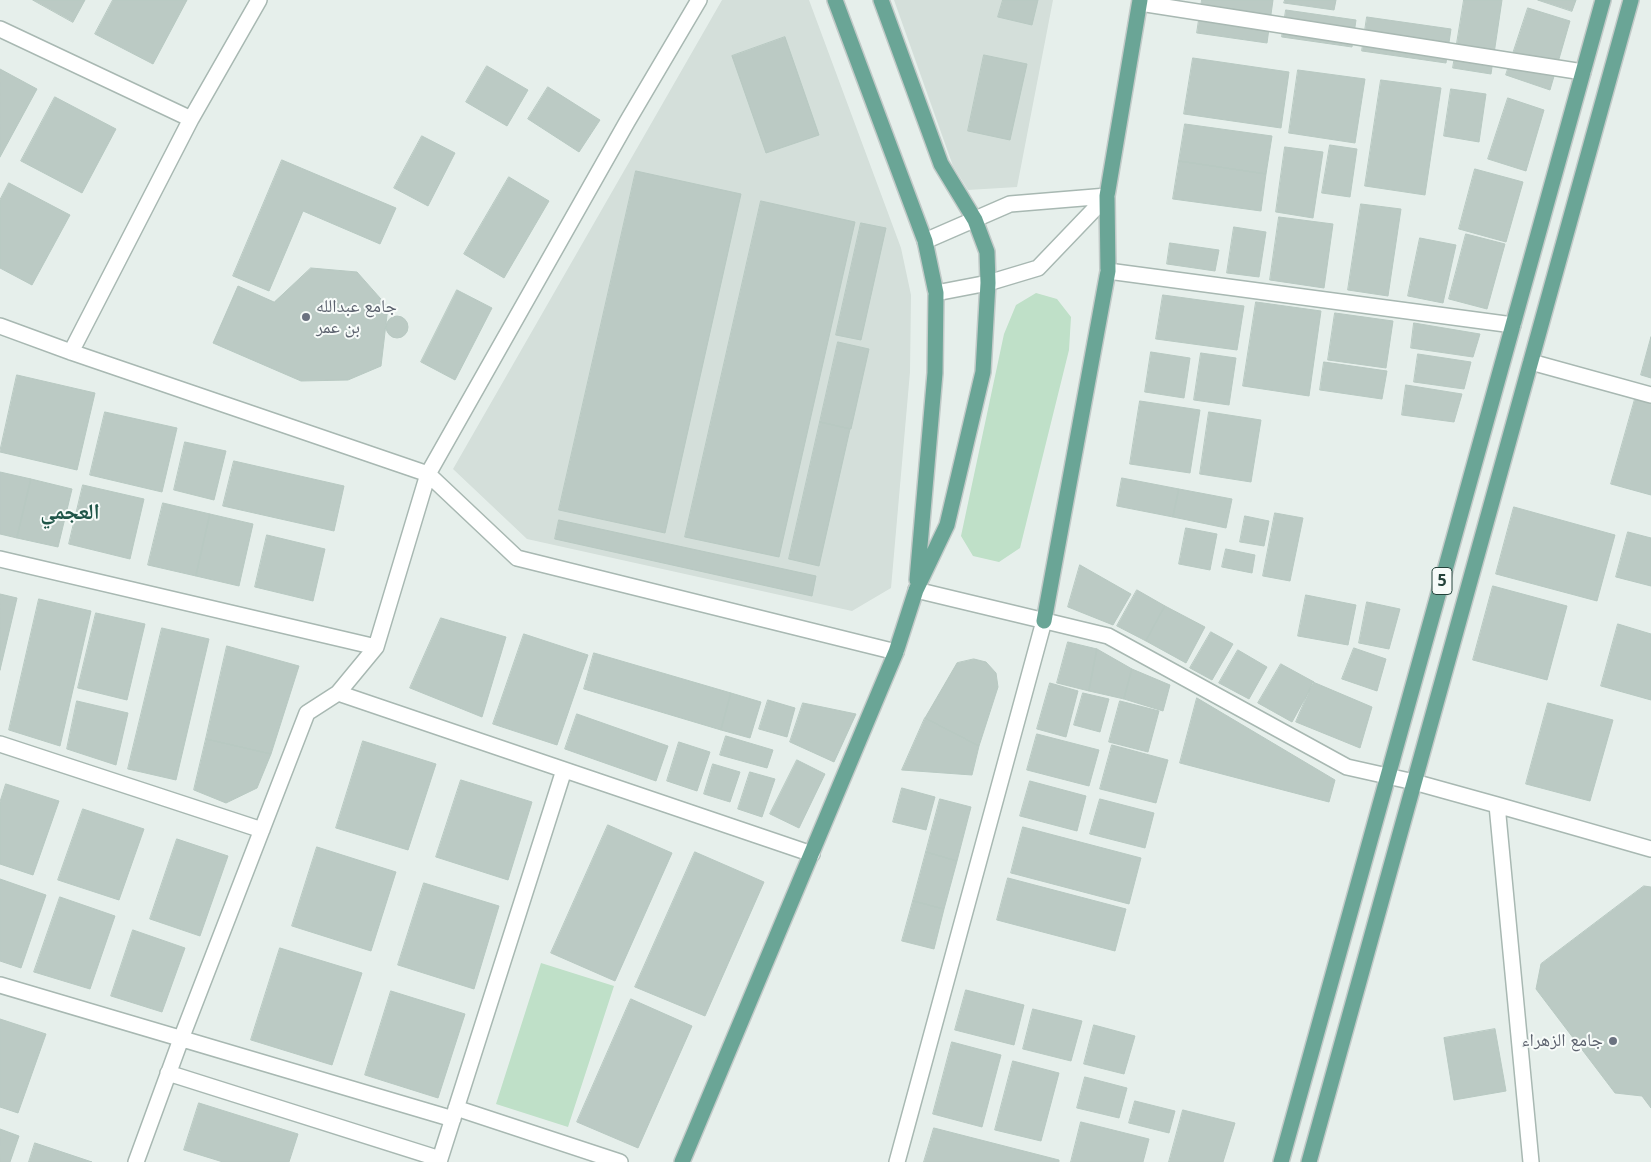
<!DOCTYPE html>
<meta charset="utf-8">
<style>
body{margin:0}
canvas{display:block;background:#e6efeb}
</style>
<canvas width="1651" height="1162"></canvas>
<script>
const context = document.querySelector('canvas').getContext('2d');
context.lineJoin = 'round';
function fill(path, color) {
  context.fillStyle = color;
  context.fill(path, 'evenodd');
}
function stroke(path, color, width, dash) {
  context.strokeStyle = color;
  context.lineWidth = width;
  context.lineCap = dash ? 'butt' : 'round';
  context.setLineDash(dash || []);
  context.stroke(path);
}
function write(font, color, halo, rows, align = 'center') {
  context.font = font + ' "Open Sans","Noto Naskh Arabic",sans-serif';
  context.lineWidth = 4;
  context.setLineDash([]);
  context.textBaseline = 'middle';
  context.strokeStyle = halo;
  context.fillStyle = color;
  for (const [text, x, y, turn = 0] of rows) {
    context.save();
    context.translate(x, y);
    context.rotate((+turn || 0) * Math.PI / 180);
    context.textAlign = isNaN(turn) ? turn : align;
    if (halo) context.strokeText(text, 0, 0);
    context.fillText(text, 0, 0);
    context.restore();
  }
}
fill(new Path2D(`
 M722,0h87l92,248 10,47 -1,77 -19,216 -39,23 -325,-72 -74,-70z
 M894,0h159l-36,187 -49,3 -15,-24z`), '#d4dfda');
fill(new Path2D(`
 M1036,293l21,6 14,18 -2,33 -49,198 -21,14 -26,-6 -12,-20 43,-202 12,-29z
 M541,963l73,23 -46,141 -72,-23z`), '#bfe0c8');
const building = new Path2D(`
 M33,0h52l-12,22z
 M113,0h74l-34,64 -58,-30z
 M1003,0h35l-6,25 -34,-8z
 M1202,0h71l-6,43 -70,-10z
 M1285,0h51l-2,10 -50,-7z
 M1464,0h38l-11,74 -38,-6z
 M1538,0h38l-4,11z
 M1528,8l42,13 -20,69 -44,-15z
 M1286,10l70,10 -4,27 -70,-10z
 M1367,17l84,12 -5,34 -84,-12z
 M785,37l34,98 -53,18 -34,-97z
 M984,55l43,9 -17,76 -42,-9z
 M1193,58l96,14 -8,56 -97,-14z
 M487,66l41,24 -21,36 -41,-24z
 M0,69l37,20 -37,68z
 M1298,70l67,9 -10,64 -66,-10z
 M1381,80l60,8 -16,107 -60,-9z
 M548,87l52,33 -21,32 -51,-33z
 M1451,89l35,5 -7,48 -35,-6z
 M55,97l61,32 -34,64 -61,-32z
 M1508,98l36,12 -18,61 -38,-12z
 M1185,124l87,12 -6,38 -87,-13z
 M422,136l33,17 -27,53 -34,-18z
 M1330,145l27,4 -7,48 -28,-4z
 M1285,147l38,5 -10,66 -37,-6z
 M282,160l114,48 -16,36 -77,-33 -34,80 -36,-15z
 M1179,161l87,13 -5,37 -88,-12z
 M1475,169l48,13 -17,60 -47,-13z
 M636,171l105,23 -76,339 -106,-23z
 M509,177l40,24 -45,77 -40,-24z
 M9,183l61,32 -38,70 -32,-17v-68z
 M761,201l94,21 -76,335 -94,-20z
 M1361,204l40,5 -13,87 -40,-6z
 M1279,217l54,7 -9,64 -54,-8z
 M861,223l25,5 -25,112 -25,-5z
 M1234,227l32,5 -7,45 -32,-4z
 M1466,234l39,10 -18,65 -38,-10z
 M1420,238l36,7 -13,58 -35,-7z
 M1170,243l49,7 -4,21 -48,-7z
 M311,268l46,4 31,35 -7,59 -33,14 -47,1 -88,-38 25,-57 36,16z
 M457,290l35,18 -37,72 -34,-18z
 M1163,295l81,11 -7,44 -81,-11z
 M1256,302l65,9 -12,85 -66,-10z
 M1335,313l58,8 -7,47 -58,-8z
 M386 327a11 11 0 1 1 22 0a11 11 0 1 1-22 0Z
 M1414,323l66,11 -7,23 -62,-9z
 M1651,337v41l-10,-3z
 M838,342l31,7 -18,80 -31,-7z
 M1151,352l39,6 -6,40 -39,-6z
 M1201,353l35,5 -7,47 -35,-5z
 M1418,354l53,8 -7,27 -50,-7z
 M1324,362l63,9 -5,28 -62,-9z
 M17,375l78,18 -18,77 -77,-18z
 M1406,385l56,9 -8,28 -52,-7z
 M1635,399l16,4v92l-40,-11z
 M1140,401l60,9 -10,63 -60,-9z
 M105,412l72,16 -15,64 -72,-17z
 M1209,412l52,8 -10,62 -51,-8z
 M820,422l30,7 -31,137 -30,-7z
 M185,442l41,9 -12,49 -40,-10z
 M234,461l110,25 -10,45 -111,-25z
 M0,472l31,7 -14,59 -17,-4z
 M1122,478l57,11 -6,28 -56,-11z
 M31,479l41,10 -14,58 -41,-9z
 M83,485l61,14 -14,60 -61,-15z
 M1179,489l53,10 -6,29 -53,-11z
 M163,503l47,11 -14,62 -48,-11z
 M1514,507l101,28 -18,66 -101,-27z
 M1275,513l28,5 -13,63 -27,-5z
 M210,514l43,10 -14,62 -43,-10z
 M1245,516l24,5 -5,25 -24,-4z
 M559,520l257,56 -4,20 -257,-57z
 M1186,528l31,6 -7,36 -31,-6z
 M1628,532l23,6v48l-35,-9z
 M267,535l58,14 -12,52 -58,-14z
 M1226,549l29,6 -3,18 -30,-6z
 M1080,565l51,29 -18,31 -45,-18z
 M1493,586l74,20 -20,74 -74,-20z
 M1137,590l28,16 -19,35 -29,-15z
 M0,594l17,4 -17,72z
 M1306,595l50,10 -8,40 -50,-9z
 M39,599l52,12 -31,135 -51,-16z
 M1367,602l33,7 -11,40 -30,-6z
 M1165,606l40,21 -19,36 -40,-22z
 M96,613l49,11 -18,76 -49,-12z
 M441,618l65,19 -24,80 -72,-29z
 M1618,624l33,10v66l-50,-14z
 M162,628l47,11 -33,141 -48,-11z
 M1211,632l22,12 -21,36 -22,-12z
 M524,634l64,21 -31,90 -64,-21z
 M1068,642l29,7 -8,42 -32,-8z
 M227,646l72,20 -28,88 -65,-15z
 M1354,648l32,11 -9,32 -35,-12z
 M1097,649l35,20 -8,30 -35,-8z
 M1238,650l29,17 -18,32 -30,-16z
 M594,653l137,40 -10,37 -137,-41z
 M974,659l12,3 10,11 2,14 -19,59 -54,-28 32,-55z
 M1281,664l33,18 -22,40 -34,-19z
 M1132,669l38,16 -7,26 -39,-12z
 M1313,682l59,25 -12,41 -64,-26z
 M1050,683l28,8 -12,46 -29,-8z
 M731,693l30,9 -11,36 -29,-8z
 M1083,693l26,6 -9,33 -26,-7z
 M1197,698l138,82 -6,22 -149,-39z
 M768,700l27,8 -8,29 -28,-8z
 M77,701l51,12 -12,52 -49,-16z
 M1120,701l39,10 -11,41 -39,-10z
 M803,703l53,11 -22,48 -44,-20z
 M1548,703l65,17 -23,81 -64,-17z
 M577,714l91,32 -12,35 -91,-32z
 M925,718l54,28 -7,29 -70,-5z
 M1037,734l62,16 -10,36 -62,-16z
 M726,736l47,14 -6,18 -47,-13z
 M206,739l65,15 -14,34 -31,15 -32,-13z
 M363,741l73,23 -28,86 -72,-22z
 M679,742l31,10 -13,39 -30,-10z
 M1112,745l56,15 -12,43 -56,-14z
 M797,760l28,14 -26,54 -29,-14z
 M713,764l27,8 -10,30 -26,-8z
 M750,772l25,7 -13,38 -24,-8z
 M461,780l71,22 -24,78 -72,-23z
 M1030,781l56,15 -9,35 -57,-15z
 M6,784l53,17 -26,74 -33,-11v-62z
 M902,788l33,9 -9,33 -33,-8z
 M940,799l31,8 -14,54 -31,-9z
 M1100,799l54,14 -9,35 -55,-14z
 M83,809l61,20 -25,71 -61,-20z
 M608,825l64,28 -57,128 -64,-28z
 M1023,827l118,31 -12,46 -118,-31z
 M177,839l51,17 -28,80 -50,-17z
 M317,847l79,25 -25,79 -79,-25z
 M695,852l69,30 -59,134 -70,-29z
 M926,852l31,9 -13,48 -31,-8z
 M1008,878l118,31 -11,42 -118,-31z
 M0,879l46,16 -25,73 -21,-7z
 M424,883l75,23 -25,83 -76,-24z
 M1644,886l7,1v221l-9,-12 -27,-3 -79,-104 5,-25z
 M60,897l55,19 -25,73 -56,-17z
 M913,901l31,8 -10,40 -32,-8z
 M133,930l52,18 -23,64 -51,-16z
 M280,948l82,25 -30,92 -81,-25z
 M966,990l58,15 -10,40 -59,-15z
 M391,991l74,23 -27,84 -73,-23z
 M631,999l61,27 -54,122 -61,-26z
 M1033,1009l49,12 -11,40 -48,-12z
 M0,1019l46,15 -28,79 -18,-6z
 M1094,1025l41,11 -11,38 -40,-10z
 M1495,1029l11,62 -52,9 -10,-62z
 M952,1042l49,13 -19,72 -49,-13z
 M1013,1061l46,12 -18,68 -46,-11z
 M1085,1077l42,11 -8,30 -42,-10z
 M1135,1101l40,10 -6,22 -40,-10z
 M199,1103l99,31 -9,28h-66l-39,-12z
 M1183,1110l52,13 -12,39h-54z
 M1081,1122l68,17 -6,23h-72z
 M934,1128l125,32v2h-135z
 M0,1129l19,7 -9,26h-10z
 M35,1143l57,19h-63z`);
fill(building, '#bbcac4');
stroke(building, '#b8c9c2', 1);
const minor = new Path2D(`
 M1140,3l443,69
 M0,29l191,90
 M925,241l85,-37 97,-8 -69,72 -50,15 -52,10
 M1108,271l405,54
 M0,326l71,26 357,122 89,84 379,94
 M71,352l120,-233 68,-119
 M1531,362l120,33
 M0,559l376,88
 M916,590l192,46 239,131 67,15 83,23 154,44
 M338,693l474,161
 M0,744l262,86
 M1497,805l34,357
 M0,985l453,134
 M168,1073l272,86
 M456,1108l164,54
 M136,1162l45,-123 126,-326 31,-20 38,-46 52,-173 199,-352 72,-122
 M439,1162l125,-392
 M897,1162l147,-541`);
const primary = new Path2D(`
 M835,0l90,241 11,52 -1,80 -18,207
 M1044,621l64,-350 -1,-75 33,-196
 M682,1162l214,-510 20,-62 31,-65 36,-153 5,-89 -1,-31 -12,-32 -34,-56 -60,-164
 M1281,1162l322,-1162
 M1309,1162l322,-1162`);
stroke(minor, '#a8b8b2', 18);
stroke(primary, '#c2cac8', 18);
stroke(minor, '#fff', 15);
stroke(primary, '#6aa596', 15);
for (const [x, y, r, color] of [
 [306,317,5,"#6b7280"],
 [1613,1041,5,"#6b7280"]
]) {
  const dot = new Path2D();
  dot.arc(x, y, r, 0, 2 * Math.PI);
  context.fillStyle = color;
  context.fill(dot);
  stroke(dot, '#f7fbf9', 2);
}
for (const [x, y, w] of [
 [1442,581,20]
]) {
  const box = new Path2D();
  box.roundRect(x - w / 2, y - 13.5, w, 27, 4);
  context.fillStyle = '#f7fbf9';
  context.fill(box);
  stroke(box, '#24423a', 1);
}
write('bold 16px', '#24423a', null, [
 ["5",1442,581]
]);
write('18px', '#5b616d', '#f7fbf9', [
 ["جامع عبدالله",316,307],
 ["بن عمر",316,328],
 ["جامع الزهراء",1603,1041,"right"]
], 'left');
write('bold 22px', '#1f5548', '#f7fbf9', [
 ["العجمي",70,513]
]);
</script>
